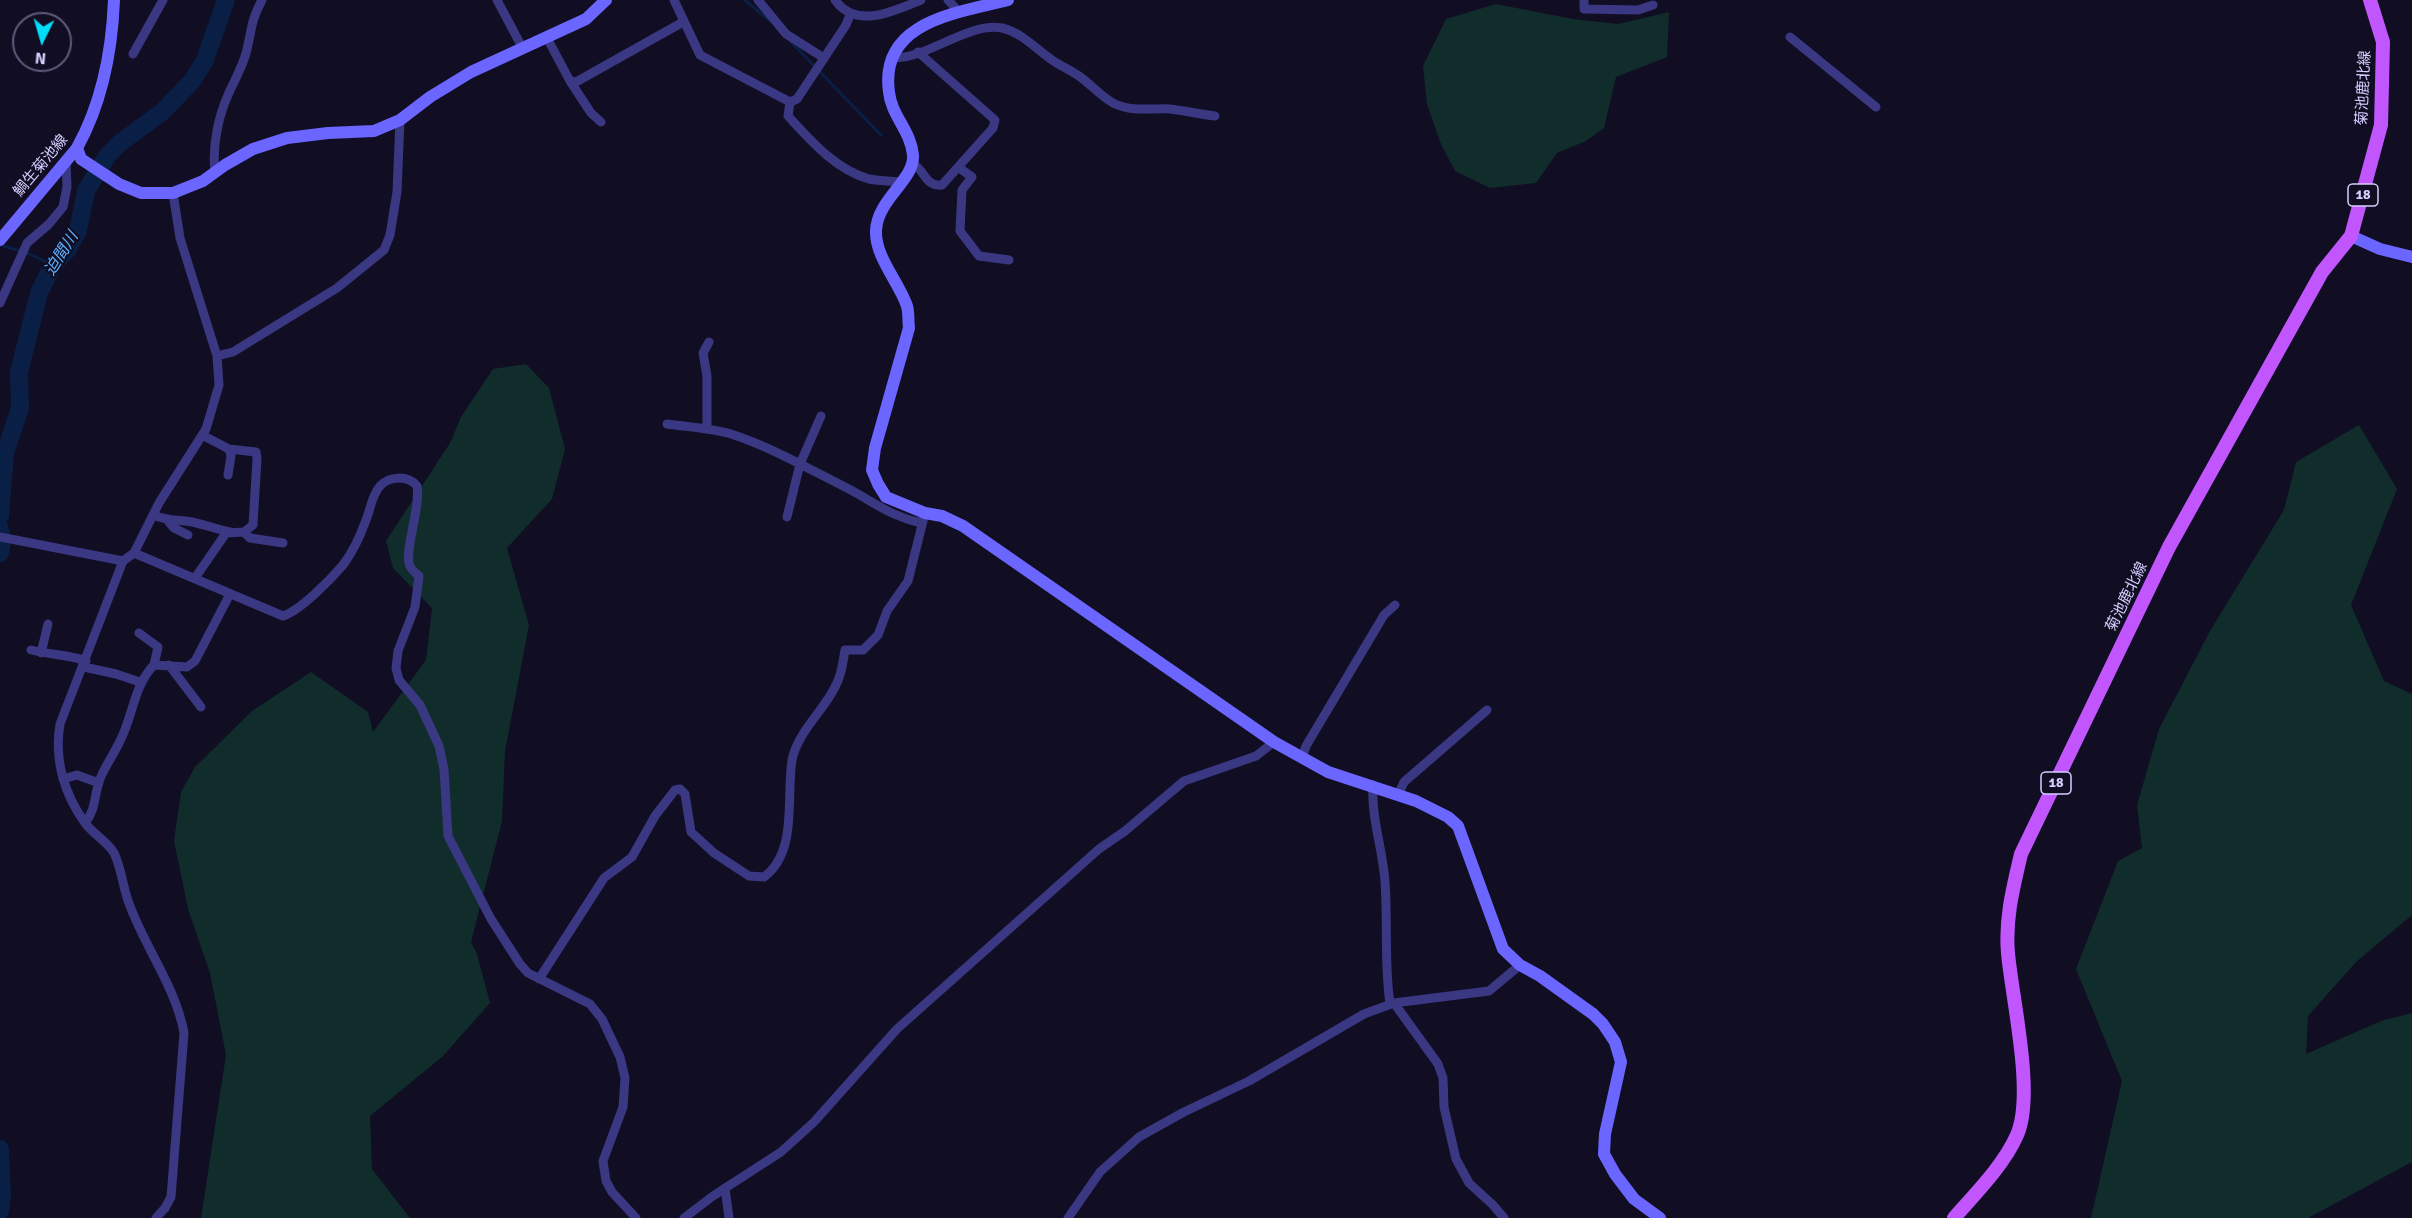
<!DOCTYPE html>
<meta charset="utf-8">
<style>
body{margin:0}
#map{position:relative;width:2412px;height:1218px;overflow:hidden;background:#110d23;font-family:Signika,sans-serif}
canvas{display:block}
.north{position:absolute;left:12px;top:12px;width:60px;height:60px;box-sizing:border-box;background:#110d23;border:2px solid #5f5b7b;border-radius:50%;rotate:185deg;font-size:16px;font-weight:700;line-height:24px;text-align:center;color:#d5cfff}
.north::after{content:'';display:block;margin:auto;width:21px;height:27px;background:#00defa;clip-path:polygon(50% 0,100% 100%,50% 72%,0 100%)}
</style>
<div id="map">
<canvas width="2412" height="1218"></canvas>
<div class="north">N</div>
</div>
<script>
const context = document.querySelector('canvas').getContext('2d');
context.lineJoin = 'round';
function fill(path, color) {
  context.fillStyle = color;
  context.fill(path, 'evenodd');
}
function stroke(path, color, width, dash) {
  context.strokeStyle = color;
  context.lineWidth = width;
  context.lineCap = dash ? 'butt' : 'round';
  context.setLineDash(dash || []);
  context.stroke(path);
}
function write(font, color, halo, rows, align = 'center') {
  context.font = font + ' Signika,"Noto Sans JP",sans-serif';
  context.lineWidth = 4.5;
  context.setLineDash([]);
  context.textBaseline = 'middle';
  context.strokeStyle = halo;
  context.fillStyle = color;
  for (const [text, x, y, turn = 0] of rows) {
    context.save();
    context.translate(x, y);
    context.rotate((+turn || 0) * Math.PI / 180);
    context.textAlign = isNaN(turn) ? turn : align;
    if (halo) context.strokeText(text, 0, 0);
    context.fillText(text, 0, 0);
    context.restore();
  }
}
fill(new Path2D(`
 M1496,4l77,15 45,5 51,-12 -2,45 -51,20 -12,51 -18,13 -29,12 -21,30 -46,5 -35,-17 -14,-27 -14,-40 -4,-38 23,-47z
 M526,364l23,24 16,61 -13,50 -45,49 22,77 -24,126 -3,70 -31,121 6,12 13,49 -48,54 -72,59 2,53 38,49h-209l25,-163 -16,-82 -22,-64 -14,-68 7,-49 14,-25 57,-56 59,-39 57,40 5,20 53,-72 6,-52 -39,-40 -7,-27 64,-98 11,-26 32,-48z
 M2359,425l38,64 -46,116 33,76 28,13v221l-56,47 -48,54 -2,38 75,-33 31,-8v149l-104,56h-217l31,-137 -46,-112 42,-108 24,-13 -5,-43 22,-76 51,-98 74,-121 12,-48z`), '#102d2c');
stroke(new Path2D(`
 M745,0l24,20
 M791,42l90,93
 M0,245l27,8 26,12`), '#0a1f45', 3);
stroke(new Path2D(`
 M0,516l5,-63 15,-45 -1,-36 20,-79 14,-28 15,-16 10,-19 8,-39 21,-35 13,-13 42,-31 30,-31 12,-19 22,-62
 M0,529l2,13 -2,11
 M0,1149l2,47 -2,15`), '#0a1f45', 18);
stroke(new Path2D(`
 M497,0l26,49
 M674,0l26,55 90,47
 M758,0l28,34 38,24
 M835,0c21,30 59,11 86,0
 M948,0l12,13
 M1584,0v9l54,1 15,-5
 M850,15l-4,10 -49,74 -7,3 -2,14c23,25 48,54 81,63 11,2 23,2 33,3
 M1790,37l86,70
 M547,38l23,43 6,1 107,-60
 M133,54l30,-54
 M893,57c29,5 76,-36 109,-29 21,5 36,23 53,34 8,5 17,9 24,14 13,9 22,21 36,28 17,8 37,4 55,5 15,2 30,5 45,7
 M570,81l21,32 10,9
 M913,164c12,6 12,23 29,21l51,-57 2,-8 -77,-68
 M958,167l14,10 -10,13 -2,41 19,25 30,4
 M215,172c-3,-24 3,-55 13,-77 6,-14 14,-27 18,-42 6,-22 4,-31 16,-53
 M0,303l27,-60 22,-19 14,-17 4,-20 -1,-26
 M217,356l16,-4 104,-64 47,-38 6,-15 7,-43 3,-72
 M667,424c21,3 43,4 64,10 40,13 78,35 116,54 27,14 43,28 74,35
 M707,429v-53l-4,-23 6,-11
 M228,475l3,-19 -2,-7
 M153,515c18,7 22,4 39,7 13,3 25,7 38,10
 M787,517l13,-53 21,-48
 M169,522l5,6 14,7
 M244,532l6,6 33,5
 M0,537l123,24
 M134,553l149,63c18,-6 47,-36 60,-51 9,-12 18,-31 23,-45 5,-12 5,-23 14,-34 9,-10 28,-11 37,0 4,23 -14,67 -7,80 1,4 6,7 9,10l-4,31 -17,44 -2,17 3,12 21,25 19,41 5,23 4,67 43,83 29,45 8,9 62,31 12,15 18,38 5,21 -2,29 -20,54 3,20 6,11 24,26
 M195,578l31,-45 18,-1 9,-7 4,-66 -1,-7 -27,-3 -27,-14
 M139,633l19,14 -4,18
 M31,650c19,5 37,4 55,11
 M41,653l7,-29
 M169,665l32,42
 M84,667l32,7 24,8
 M1302,758l4,-12 78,-131 11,-10
 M63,779l14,-4 22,8
 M1373,785c-2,33 10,65 12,97 3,41 -1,82 5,122
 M1398,795l6,-13 83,-72
 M85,823c11,-13 9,-28 15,-44 5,-13 14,-25 20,-38 13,-25 14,-56 34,-76l33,2 8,-6 35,-67
 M539,979l65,-101 28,-21 23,-41 20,-26 5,-1 5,5 6,38 23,21 35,23 15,1c34,-25 22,-80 28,-117 6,-29 32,-49 44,-75 6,-11 7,-24 9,-35h18l15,-15 9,-24 21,-30 17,-68
 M1394,1003l44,61 5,14 1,29 12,52 13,24 24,22 11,13
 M725,1188l4,30
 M156,1218l9,-10 6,-11 13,-164c-8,-45 -38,-84 -54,-127 -7,-16 -8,-37 -16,-53 -6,-11 -21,-19 -29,-30 -21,-29 -31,-64 -25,-99l63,-163 11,-8 25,-50 47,-74 13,-44 -2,-29 -37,-118 -7,-45
 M684,1218l29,-22 68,-44 33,-30 83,-93 202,-180 26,-18 59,-50 72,-25 18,-14
 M1068,1218l32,-46 39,-35 45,-25 65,-31 115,-67 30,-11 95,-12 31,-26`), '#3a3783', 9);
stroke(new Path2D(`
 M1008,0c-50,13 -129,21 -119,92 2,23 22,39 24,63 2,25 -36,44 -37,76 -1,26 23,51 31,75 2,7 1,15 2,22l-34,120 -3,22 6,14 8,13 39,16 17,3 21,10 311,216 54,30 88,29 32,16 10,9 45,123 17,16 20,11 53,38 10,10 12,18 6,20 -16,72 -1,20 11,20 19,25 26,19
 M77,148l4,11 38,25 22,9h32l30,-12 22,-16 28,-16 34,-11 41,-5 46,-2 26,-11 30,-23 41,-25 115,-53 20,-19
 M2351,236l29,13 32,8
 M0,240l77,-92c25,-45 35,-97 37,-148`), '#6b66ff', 12);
stroke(new Path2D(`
 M1954,1218c21,-24 50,-53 63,-83 18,-41 -5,-136 -9,-182 -3,-34 5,-65 13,-99l148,-307 153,-275 29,-36 30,-111 2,-83 -13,-42`), '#c156ff', 14);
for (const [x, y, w] of [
 [2363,195,30],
 [2056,783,30]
]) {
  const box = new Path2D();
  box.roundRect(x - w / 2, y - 11, w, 22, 4.5);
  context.fillStyle = '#110d23';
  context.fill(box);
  stroke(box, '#d5cfff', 1.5);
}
write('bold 14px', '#d5cfff', null, [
 ["18",2363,195],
 ["18",2056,783]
]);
write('15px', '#d5cfff', '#110d23', [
 ["菊池鹿北線",2364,88,-87],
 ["鯛生菊池線",41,166,-50],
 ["菊池鹿北線",2127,597,-64]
]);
write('italic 16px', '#5db2ff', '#110d23', [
 ["迫間川",62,254,-58]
]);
</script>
